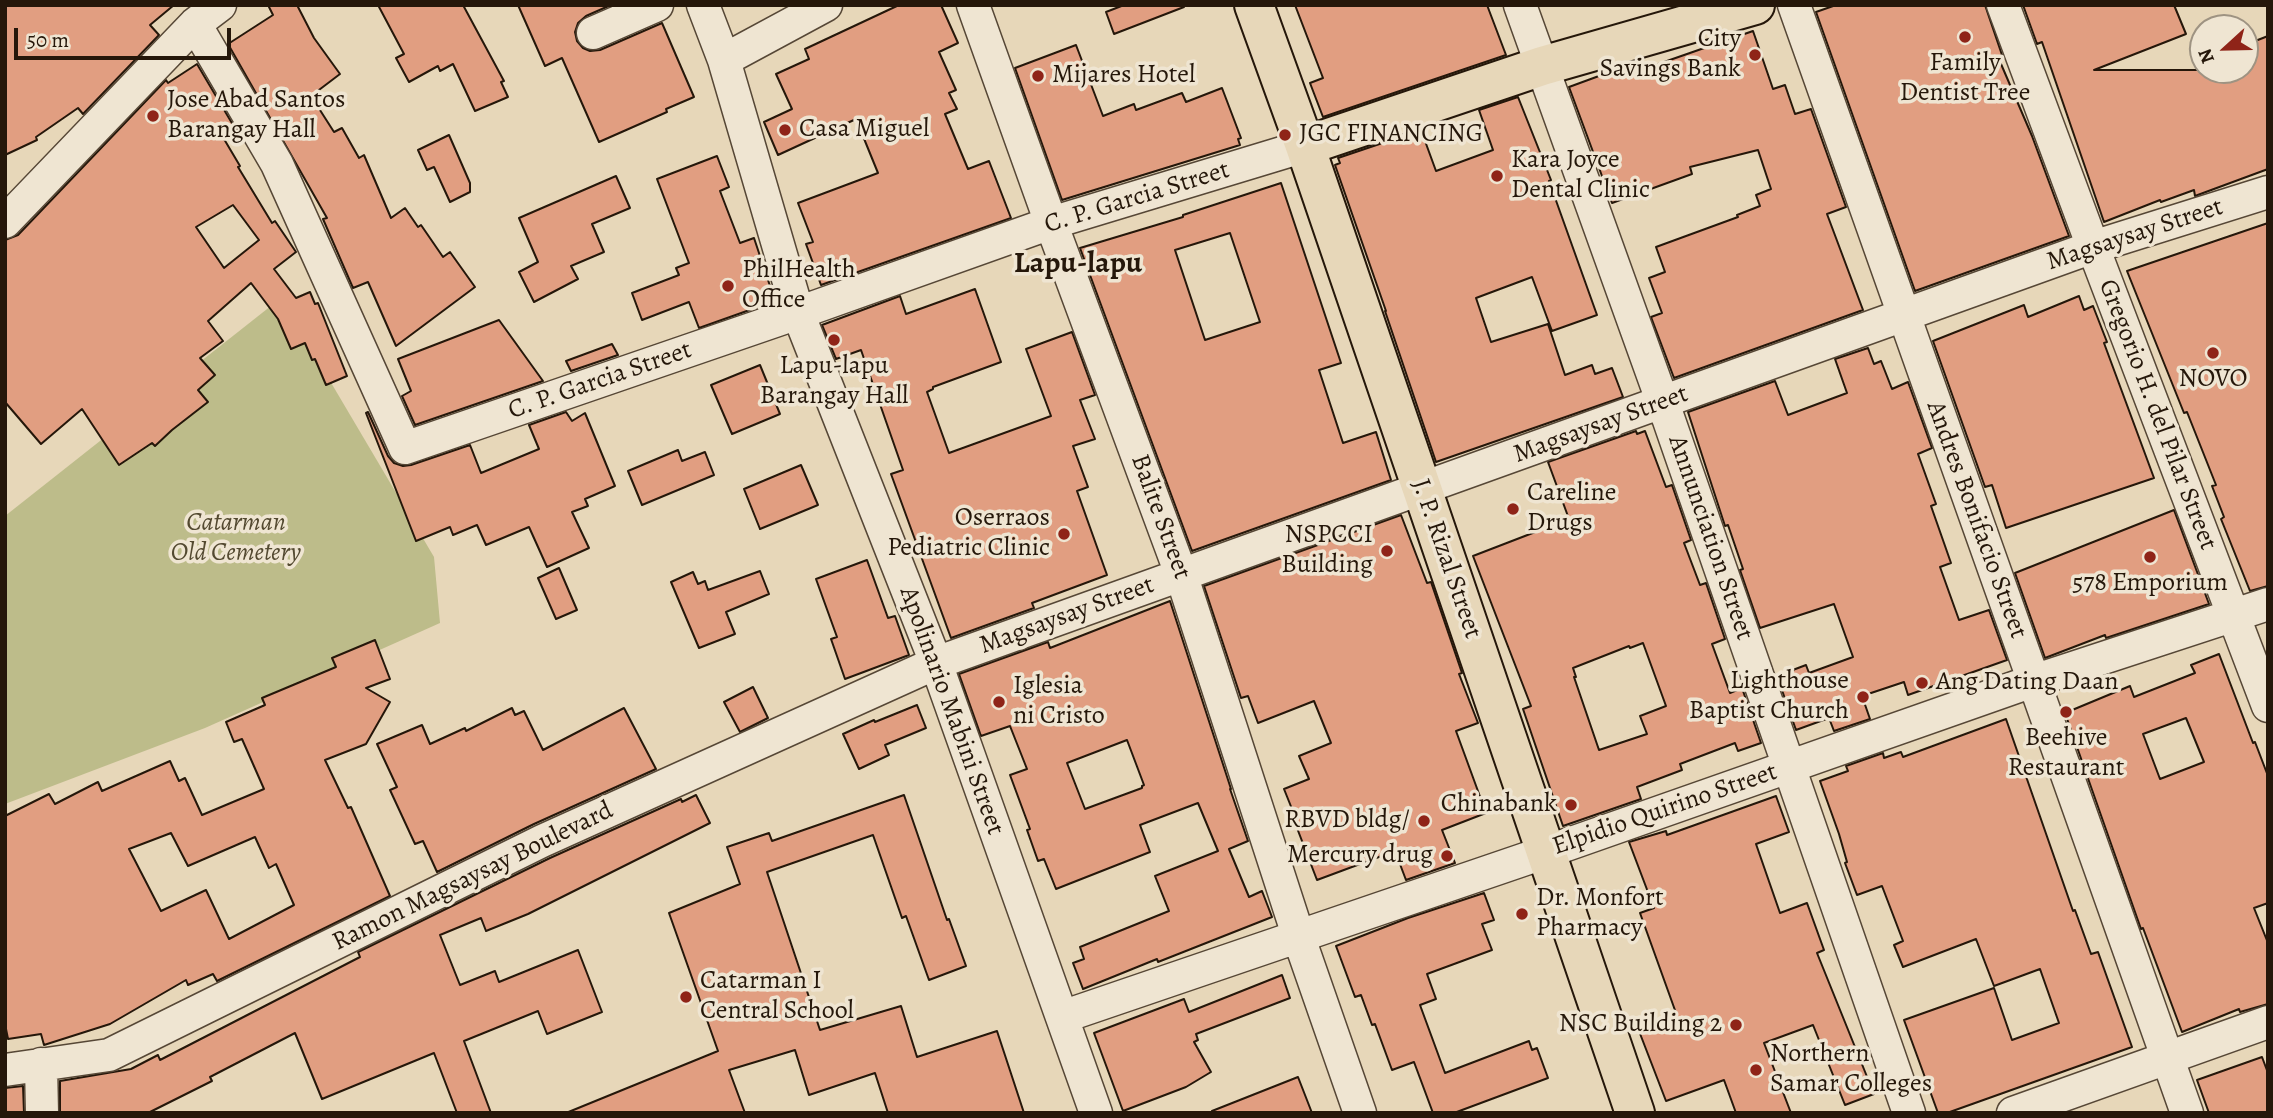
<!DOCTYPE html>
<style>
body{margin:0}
#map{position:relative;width:2273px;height:1118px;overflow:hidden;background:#e7d7b9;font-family:Alegreya,serif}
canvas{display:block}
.frame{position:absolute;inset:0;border:7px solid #25170a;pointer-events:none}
.north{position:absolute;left:2189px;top:14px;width:70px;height:70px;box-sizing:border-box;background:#efe5d2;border:2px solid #9e9382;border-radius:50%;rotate:248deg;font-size:19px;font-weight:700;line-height:28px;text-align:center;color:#25170a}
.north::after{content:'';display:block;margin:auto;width:24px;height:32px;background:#8f2418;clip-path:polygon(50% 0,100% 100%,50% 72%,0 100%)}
.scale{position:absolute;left:14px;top:28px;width:217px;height:32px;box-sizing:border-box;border:4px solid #25170a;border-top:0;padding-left:9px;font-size:21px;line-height:24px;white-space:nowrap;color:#25170a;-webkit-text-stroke:5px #efe5d2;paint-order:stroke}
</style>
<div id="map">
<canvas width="2273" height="1118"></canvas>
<div class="frame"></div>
<div class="north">N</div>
<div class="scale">50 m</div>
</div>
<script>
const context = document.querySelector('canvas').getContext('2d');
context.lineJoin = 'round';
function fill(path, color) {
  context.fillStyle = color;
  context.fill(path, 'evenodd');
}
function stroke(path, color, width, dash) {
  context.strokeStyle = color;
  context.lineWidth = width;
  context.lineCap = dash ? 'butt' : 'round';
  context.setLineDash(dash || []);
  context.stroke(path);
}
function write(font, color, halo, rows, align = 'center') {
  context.font = font + ' Alegreya,serif';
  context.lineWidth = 7;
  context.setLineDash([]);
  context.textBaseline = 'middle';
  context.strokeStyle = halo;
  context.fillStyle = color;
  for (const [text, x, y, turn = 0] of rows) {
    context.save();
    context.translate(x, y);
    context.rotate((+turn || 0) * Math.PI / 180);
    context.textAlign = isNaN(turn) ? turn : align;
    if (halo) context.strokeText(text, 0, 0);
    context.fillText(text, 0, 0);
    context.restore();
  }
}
fill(new Path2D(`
 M281,298l153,259 6,66 -235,105 -200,76v-288z`), '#bdbc8a');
const building = new Path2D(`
 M5,5h169l-24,20 9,10 -76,79 -5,-6 -42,29 1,3 -32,15z
 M268,5h29l17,33 26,36 -29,22 23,36 8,-4 17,30 5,-3 27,63 14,-10 13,19 3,-2 22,32 7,-5 25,35 -79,59 -28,-64 -15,6 -30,-69 4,-1 -99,-174 45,-29z
 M378,5h85l41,76 -3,1 7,15 -33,14 -22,-47 -13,7 -2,-5 -29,16 -13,-24 8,-4z
 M518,5h93l-25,11 -8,7 -3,9 2,9 6,7 7,3 10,-1 62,-27 32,74 -28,12 1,3 -68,30 -37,-84 -17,8z
 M899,5h42l17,38 -19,9 17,38 -7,3 8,16 -12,5 23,55 21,-8 22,57 -190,67 -15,-41 7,-2 -15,-39 80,-30 -22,-54 -78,36 -14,-33 28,-13 -16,-35 33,-15 -4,-10z
 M1124,5h60v2l-70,27 -8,-22z
 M1295,5h192l19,50 -183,62 -13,-34 13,-5z
 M1836,5h149l17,50 -4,2 34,79 37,100 -154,55 -99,-279z
 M2023,5h151l12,29 -92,36h151v-25l23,-9v133l-73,27 -1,-6 -33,12 -1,-2 -56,22 -62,-180 -5,2z
 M1753,31l20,58 12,-4 10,29 16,-5 35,98 -19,7 36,96 -189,68 -23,-61 11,-4 -13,-35 16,-6 -9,-25 82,-30 -1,-2 23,-9 -4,-11 15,-6 -13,-39 -68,17 2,7 -80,29 -43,-116 49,-18 3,8z
 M1076,45l27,71 31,-12 2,6 46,-17 4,9 36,-14 19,50 -3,1 2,6 -178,55 -47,-132z
 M197,64l39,66 -12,9 16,27 -2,1 34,56 3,-2 21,31 -22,17 22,29 14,-6 5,12 3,-1 29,73 -21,9 -11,-26 -3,1 -7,-17 -14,6 -13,-30 -27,-36 -43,38 15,20 -23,17 15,17 -17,15 10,12 -36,28 -17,16 -3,-3 -33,22 -37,-56 -41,35 -36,-42v-162l13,-5 148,-155 2,3zM233,205l26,35 -35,28 -28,-41z
 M1518,97l33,83 -2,1 48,134 -45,16 -20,-54 -56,21 15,44 57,-18 17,51 27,-10 3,9 17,-6 11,29 -187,65 -51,-151h1l-51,-146 5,-2 -2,-5 83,-28 15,41 57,-21 -14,-40z
 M449,135l21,48v9l-20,10 -16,-35 -7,3 -9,-20z
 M717,156l12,31 -9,4 20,52 14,-5 21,63 -76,27 -10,-26 -47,18 -10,-27 47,-18 -3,-7 13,-5 -32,-84z
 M616,176l14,32 -38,16 12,28 -33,14 7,13 -44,23 -15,-30 19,-10 -19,-44z
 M1281,183l60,180 -22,7 24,73 33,-11 15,48 -199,71 -112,-303 103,-31v-2zM1230,233l30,89 -55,18 -30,-90z
 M2268,223v363l-18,5 -29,-72 3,-2 -12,-31 4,-1 -29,-73 -3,1 -57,-142z
 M975,289l26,73 -68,25v2l-6,3 22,61 102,-37 -25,-67 46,-17 23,63 -15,5 15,39 -22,7 15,41 -11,4 30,84 -75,28 2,5 -83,30 -60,-164 12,-4 -42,-120 -25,9 -14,-34 78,-29 6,18z
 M2079,296l5,14 9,-4 14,36 -3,1 50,135 -148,50 -14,-43 -7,2 -52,-146 91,-36 4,12z
 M499,320l44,61 -128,44 -13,-29 9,-5 -13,-32z
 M612,344l6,11 -47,16 -5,-10z
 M1868,348l6,16 7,-3 11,28 16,-7 24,66 -14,6 18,50 -5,2 20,57 -11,4 19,53 30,-10 18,50 -99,35 -4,-13 -42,14 8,23 -36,12 -5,-13 -33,12 -19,-54 29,-11 3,8 44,-16 -19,-53 -74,24 -20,-58 3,-1 -15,-44 -3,1 -37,-114 87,-31 13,34 59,-22 -12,-34z
 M760,365l20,49 -48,20 -21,-49z
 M368,412l20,44 6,7 9,3 8,-1 59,-20 11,28 58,-24 -10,-24 37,-13 6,9 13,-8 30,73 -30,13 3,7 -16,6 17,36 -42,19 -18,-40 -43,18 -9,-20 -24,10 -3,-8 -34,14 -50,-128z
 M1636,431l1,3 8,-3 21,56 6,-2 19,55 -7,3 16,42 6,-2 19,56 -13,5 18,49 12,-5 19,55 -23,8 -3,-8 -55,21 2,6 -45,17 4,12 -78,27 -40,-117 8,-3 -58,-150 96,-37 -21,-57zM1643,643l23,63 -26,10 7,18 -48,16 -25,-73h2l-3,-9 56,-22 1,2z
 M678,450l4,11 23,-9 9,23 -72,30 -14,-34z
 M801,465l17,40 -58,24 -16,-40z
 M2174,510l35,94 -103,34 -1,-3 -60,23 -30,-85z
 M1401,515l26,68 4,-1 31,91 -3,1 19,49 -22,8 30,82 -44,17 13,33 -49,17 -11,-29 -78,29 -25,-65 2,-1 -10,-25 25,-10 -10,-23 32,-13 -17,-42 -56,22 -10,-27 -7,2 -37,-112z
 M867,560l21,58 7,-2 14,39 -64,24 -14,-40 6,-2 -21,-58z
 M559,568l18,42 -21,9 -18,-41z
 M760,571l9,23 -43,18 9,22 -36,14 -28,-66 22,-10 5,12 7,-3 3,9z
 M1170,601l61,188h-1l18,52 -19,8 20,48 13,-6 10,26 -114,45 -1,-3 -74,30 -10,-26 11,-4 -4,-12 89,-36 -14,-35 63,-25 -20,-48 -58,22 10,27 -94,37 -12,-30 -6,2 -11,-31 3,-1 -20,-54 17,-6 -17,-43 -29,10 -22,-62 89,-32 2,6zM1127,740l17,45 -2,1v2l-57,21 -18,-46z
 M375,640l15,39 -24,9 24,14 -24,42 -41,16 23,48 3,-1 39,89 -173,85 -4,-7 -25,11 -2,-5 -76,44 -66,21 -3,-11 -33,5 -3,-15v-208l44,-22 6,10 43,-22 4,9 68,-30 9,20 6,-3 17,37 62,-26 -22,-50 -8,3 -8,-20 39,-17 -3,-7 74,-31 -4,-9zM171,833l17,33 67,-29 14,31 7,-4 18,41 -65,34 -23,-49 -45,21 -32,-62z
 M2219,654l34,89 2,-1 13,34v127l-14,5 14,35v61l-28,8 -1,-3 -57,23 -39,-104 -2,1 -76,-216 65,-27 4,11 61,-24 -4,-8zM2186,718l18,44 -44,17 -17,-45z
 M753,687l15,31 -28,14 -16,-30z
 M917,705l9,23 -41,17 4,10 -30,14 -16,-35 31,-14 1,2z
 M512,708l3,7 9,-4 19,39 81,-42 32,61 -122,55 -97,48 -14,-31 -8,3 -25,-54 7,-3 -20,-43 45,-19 8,19 35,-16 1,3z
 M2006,719l67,192 2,-1 16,44 7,-2 34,95 -185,66h-9l-34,-93 90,-32 18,52 47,-17 -19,-54 -46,17 -18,-47 -73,28 -9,-22 9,-4 -21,-55 -25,9 -12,-32 2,-1 -8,-28 -19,-53 28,-10 -2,-5 37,-13 1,5 17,-6 2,5z
 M696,795l14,28 -182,91 -42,17 -5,-13 -41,17 20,50 35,-14 4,11 79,-32 24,62 -55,22 -9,-23 -74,30 27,72h-34l-23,-60 -112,46 -27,-66 -85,44 2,4 -64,32h-88v-32l71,-12 27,-14 2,5 200,-103 -2,-5 192,-94 131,-59 1,3z
 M904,795l43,125 2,-1 17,47 -37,14 -23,-64 -4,2 -29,-83 -106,37 53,158 81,-24 16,51 80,-26 27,82h-136l-13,-40 -66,22 -14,-45 -66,20 16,43h-179l152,-62 -49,-138 71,-29 -13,-37 42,-14 3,8z
 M1776,796l13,36 -33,12 24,69 27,-10 17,47 -7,3 57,141 -29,11 -32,-80 -49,18 27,70h-55l-12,-33 -58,21 -27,-70 36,-13 -1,-4 2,-1 -36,-100 14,-5 -25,-66 37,-11 1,4z
 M1484,893l10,27 -12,4 10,26 -65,24 9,25 -16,6 25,68 84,-32 3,9 5,-2 11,30 -94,35h-21l-19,-51 -22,8 -17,-46 -3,1 -11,-30 -6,2 -19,-51 72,-28z
 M1282,975l8,23 -94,36 2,6 -4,2 17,30 -25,15 -63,24 -29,-78 90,-34 5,13z
 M2262,1057l6,16v40h-59l-12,-33z
 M1298,1077l14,36h-100v-2z
 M23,1086l1,27h-19v-25z`);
fill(building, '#e19e81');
stroke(building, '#25170a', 2);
const minor = new Path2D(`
 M703,5l21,55 74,253 138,350 160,450
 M973,5l78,218 130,351 118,364 61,175
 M1520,5l143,398 246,710
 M1794,5l393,1108
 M2003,5l90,242 175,459
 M195,24l82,140 128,284 393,-135 253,-90 254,-77
 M593,33l64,-28
 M724,60l102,-55
 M5,222l190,-198 25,-19
 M1062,1017l484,-165 487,-171 235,-77
 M41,1064l1,49
 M5,1070l104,-15 433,-214 394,-178 1157,-416 175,-55
 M2013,1113l255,-91`);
const major = new Path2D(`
 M1254,5l51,141 330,967
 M1305,146l237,-80 213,-61`);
stroke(minor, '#564736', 35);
stroke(major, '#25170a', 42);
stroke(minor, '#efe5d2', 32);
stroke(major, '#e7d7b9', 38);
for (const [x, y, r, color] of [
 [1965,37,7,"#8f2418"],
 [1755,55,7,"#8f2418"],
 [1038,76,7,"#8f2418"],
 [153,116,7,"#8f2418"],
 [785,130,7,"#8f2418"],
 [1285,135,7,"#8f2418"],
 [1497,176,7,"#8f2418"],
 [728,286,7,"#8f2418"],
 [834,340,7,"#8f2418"],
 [2213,353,7,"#8f2418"],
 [1513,509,7,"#8f2418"],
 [1064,534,7,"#8f2418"],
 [1387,551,7,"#8f2418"],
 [2150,557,7,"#8f2418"],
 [1922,683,7,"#8f2418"],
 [1863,697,7,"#8f2418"],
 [999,702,7,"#8f2418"],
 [2066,712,7,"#8f2418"],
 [1571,805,7,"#8f2418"],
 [1424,821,7,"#8f2418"],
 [1447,856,7,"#8f2418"],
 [1522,914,7,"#8f2418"],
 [686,997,7,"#8f2418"],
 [1736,1025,7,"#8f2418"],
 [1756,1070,7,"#8f2418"]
]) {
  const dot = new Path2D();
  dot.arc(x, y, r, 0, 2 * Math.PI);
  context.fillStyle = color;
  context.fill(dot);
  stroke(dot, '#efe5d2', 2.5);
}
write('26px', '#25170a', '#efe5d2', [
 ["City",1741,40,"right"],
 ["Savings Bank",1741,70,"right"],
 ["Family",1965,64,"center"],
 ["Dentist Tree",1965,94,"center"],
 ["Mijares Hotel",1052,76],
 ["Jose Abad Santos",167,101],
 ["Barangay Hall",167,131],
 ["Casa Miguel",799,130],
 ["JGC FINANCING",1299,135],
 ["Kara Joyce",1511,161],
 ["Dental Clinic",1511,191],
 ["PhilHealth",742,271],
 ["Office",742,301],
 ["Lapu-lapu",834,367,"center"],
 ["Barangay Hall",834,397,"center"],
 ["NOVO",2213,380,"center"],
 ["Careline",1527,494],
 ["Drugs",1527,524],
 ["Oserraos",1050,519,"right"],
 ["Pediatric Clinic",1050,549,"right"],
 ["NSPCCI",1373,536,"right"],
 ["Building",1373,566,"right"],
 ["578 Emporium",2150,584,"center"],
 ["Lighthouse",1849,682,"right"],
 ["Baptist Church",1849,712,"right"],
 ["Ang Dating Daan",1936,683],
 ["Iglesia",1013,687],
 ["ni Cristo",1013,717],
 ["Beehive",2066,739,"center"],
 ["Restaurant",2066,769,"center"],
 ["Chinabank",1557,805,"right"],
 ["RBVD bldg/",1410,821,"right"],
 ["Mercury drug",1433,856,"right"],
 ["Dr. Monfort",1536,899],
 ["Pharmacy",1536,929],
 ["Catarman I",700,982],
 ["Central School",700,1012],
 ["NSC Building 2",1722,1025,"right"],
 ["Northern",1770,1055],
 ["Samar Colleges",1770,1085]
], 'left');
write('26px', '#25170a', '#efe5d2', [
 ["C. P. Garcia Street",1137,198,-17],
 ["Magsaysay Street",2135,235,-18],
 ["C. P. Garcia Street",600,381,-19],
 ["Gregorio H. del Pilar Street",2157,415,69],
 ["Magsaysay Street",1601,425,-20],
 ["Balite Street",1160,517,70],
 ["Andres Bonifacio Street",1976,520,70],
 ["Annunciation Street",1710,538,71],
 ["J. P. Rizal Street",1446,559,71],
 ["Magsaysay Street",1067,616,-20],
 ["Apolinario Mabini Street",951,711,70],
 ["Elpidio Quirino Street",1665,810,-19],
 ["Ramon Magsaysay Boulevard",473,877,-26]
]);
write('italic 26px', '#534930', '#efe5d2', [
 ["Catarman",236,524],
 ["Old Cemetery",236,554]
]);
write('bold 30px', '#25170a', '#efe5d2', [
 ["Lapu-lapu",1078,265]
]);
</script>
